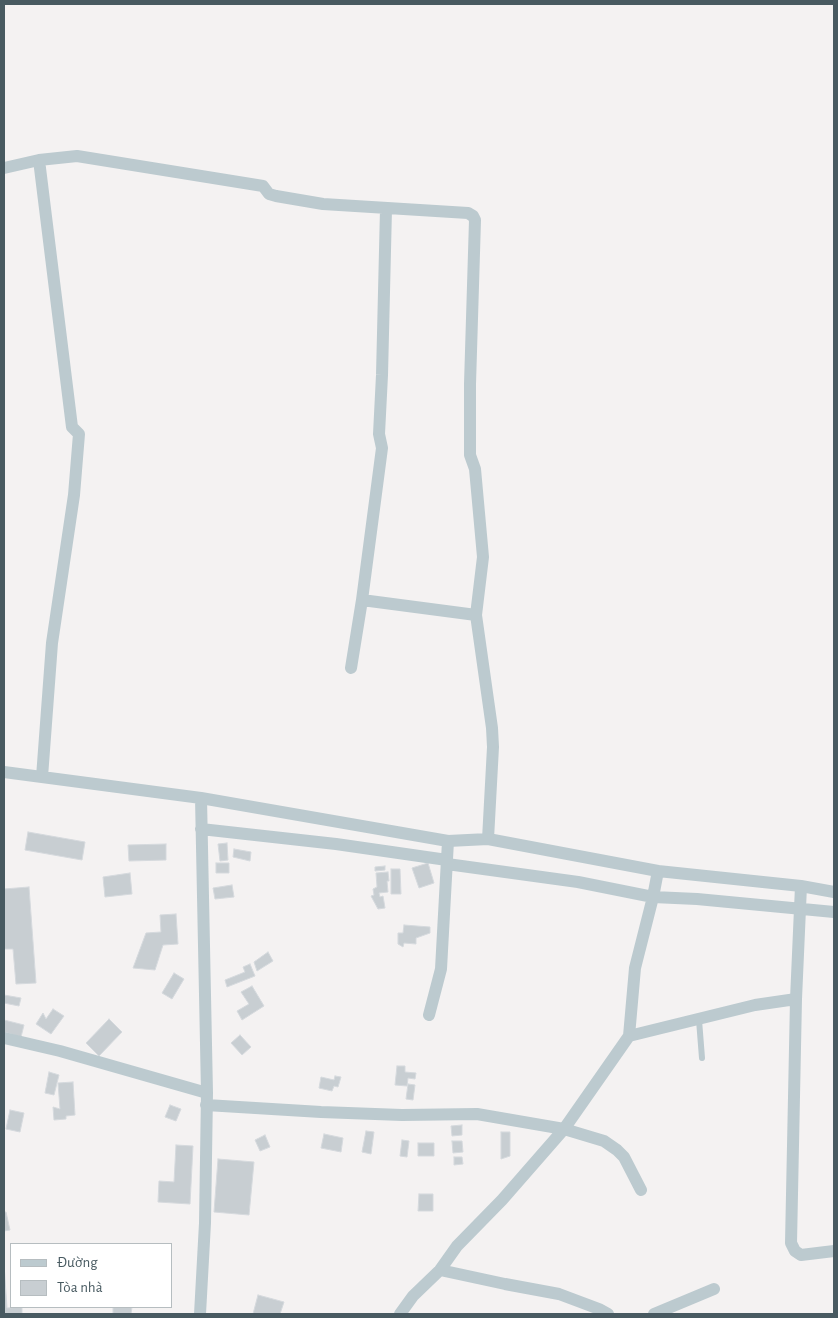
<!DOCTYPE html>
<html>
<head>
<meta charset="utf-8">
<style>
  body { margin:0 }
  #map { position:relative; width:838px; height:1318px; overflow:hidden; background:#f4f2f2; font-family:"Alegreya Sans",sans-serif }
  canvas { display:block }
  .frame { position:absolute; inset:0; border:5px solid #485a61; pointer-events:none }
  .legend { position:absolute; left:10px; top:1243px; width:162px; height:65px; box-sizing:border-box; background:#fff; border:1px solid #b6bdc0; margin:0; padding:6px 9px; list-style:none; font-size:15px; color:#485a61 }
  .legend li { display:flex; align-items:center; gap:10px; height:25px }
  .legend b { width:25px; border:1px solid #b6bdc0 }
</style>
</head>
<body>
<div id="map">
<canvas width="838" height="1318"></canvas>
<div class="frame"></div>
<ul class="legend">
<li><b style="height:6px;background:#bccacf"></b>Đường</li>
<li><b style="height:14px;background:#c8ced2"></b>Tòa nhà</li>
</ul>
</div>
<script>
const g = document.querySelector('canvas').getContext('2d');
g.lineJoin = 'round';
function fillPath(path, color) { g.fillStyle = color; g.fill(path, 'evenodd'); }
const shape = rows => new Path2D(rows.map(r => 'M' + r).join(''));
function trace(path, color, width, dash) { g.strokeStyle = color; g.lineWidth = width; g.lineCap = dash ? 'butt' : 'round'; g.setLineDash(dash || []); g.stroke(path); }
const building = shape([
  [28,832,85,842,82,860,25,850,28,832],
  [227,843,228,860,220,861,218,844,227,843],
  [166,844,166,860,129,861,128,845,166,844],
  [234,849,251,852,250,861,233,857,234,849],
  [216,863,229,863,229,873,216,873,216,863],
  [428,863,434,883,419,888,412,868,428,863],
  [385,866,385,870,375,871,375,867,385,866],
  [391,869,400,869,401,894,391,894,391,869],
  [388,872,389,881,387,881,388,892,379,893,380,897,383,896,385,908,378,909,371,896,374,895,373,889,377,887,376,873,388,872],
  [130,873,132,894,105,897,103,877,130,873],
  [232,885,234,897,215,899,213,888,232,885],
  [29,887,36,983,16,984,13,949,4,949,4,889,29,887],
  [176,914,178,944,163,945,155,970,133,968,146,933,161,932,160,915,176,914],
  [404,925,430,927,430,933,416,938,416,944,404,943,403,947,398,944,398,933,403,933,404,925],
  [268,952,273,961,257,971,254,962,268,952],
  [250,964,255,976,227,987,225,980,245,972,243,967,250,964],
  [174,973,184,979,172,999,162,993,174,973],
  [252,986,264,1006,242,1020,237,1011,249,1004,241,992,252,986],
  [4,995,21,998,19,1006,4,1003,4,995],
  [53,1009,64,1016,51,1034,36,1024,43,1013,46,1019,53,1009],
  [109,1019,122,1032,99,1056,86,1043,109,1019],
  [4,1020,24,1025,21,1037,4,1032,4,1020],
  [240,1035,251,1047,242,1055,231,1043,240,1035],
  [397,1066,405,1066,405,1072,416,1073,415,1079,408,1078,407,1086,395,1085,397,1066],
  [49,1072,59,1075,54,1095,45,1093,49,1072],
  [335,1076,341,1077,338,1087,334,1086,332,1091,319,1088,321,1077,334,1080,335,1076],
  [73,1082,75,1115,66,1116,66,1119,54,1120,53,1107,60,1109,58,1083,73,1082],
  [408,1084,415,1085,413,1100,406,1099,408,1084],
  [170,1105,181,1109,176,1121,165,1117,170,1105],
  [10,1110,24,1113,20,1132,6,1129,10,1110],
  [462,1125,462,1135,452,1136,451,1126,462,1125],
  [366,1131,374,1132,371,1154,362,1152,366,1131],
  [501,1132,510,1132,510,1156,501,1159,501,1132],
  [324,1134,343,1138,341,1152,321,1148,324,1134],
  [265,1135,270,1147,260,1151,255,1140,265,1135],
  [402,1140,409,1141,407,1157,400,1156,402,1140],
  [452,1141,462,1141,463,1152,453,1153,452,1141],
  [418,1143,434,1143,434,1156,418,1156,418,1143],
  [176,1145,193,1146,190,1204,158,1202,159,1181,174,1182,176,1145],
  [454,1157,462,1157,463,1164,454,1165,454,1157],
  [218,1159,254,1162,249,1215,214,1212,218,1159],
  [419,1194,433,1194,433,1211,418,1211,419,1194],
  [4,1212,6,1212,10,1230,4,1231,4,1212],
  [4,1264,7,1308,22,1307,22,1314,4,1314,4,1264],
  [258,1295,284,1302,280,1314,253,1314,258,1295],
  [113,1307,132,1307,131,1314,113,1314,113,1307]
]);
fillPath(building, '#c8ced2');
trace(building, '#d5d9dd', 1);
trace(shape([
  [699,1020,702,1058]
]), '#bccacf', 6);
trace(shape([
  [39,160,72,427,79,434,74,495,52,643,42,777],
  [4,168,39,160,77,156,263,186,269,194,276,196,323,204,468,213,473,216,475,220,470,384,470,455,475,469,483,557,476,615,492,728,493,747,488,839],
  [386,209,382,375,379,434,382,448,362,600,476,615],
  [351,668,362,600],
  [4,772,201,798,448,841,488,839,658,871,801,886,834,892],
  [201,829,336,844,447,860],
  [447,864,578,882,653,897,697,899,834,912],
  [801,886,796,999,791,1243,795,1251,801,1255,834,1251],
  [429,1015,441,969,448,841],
  [629,1036,755,1005,796,999],
  [4,1038,60,1051,207,1093],
  [206,1105,321,1112,402,1115,477,1114,564,1129,604,1141,617,1150,624,1157,641,1190],
  [440,1270,505,1284,559,1294,599,1309,608,1314],
  [200,1314,205,1223,207,1093,201,798],
  [400,1314,413,1296,440,1270,457,1246,502,1200,564,1129,629,1036,635,968,653,897,658,871],
  [654,1314,714,1289]
]), '#bccacf', 12);
</script>
</body>
</html>
